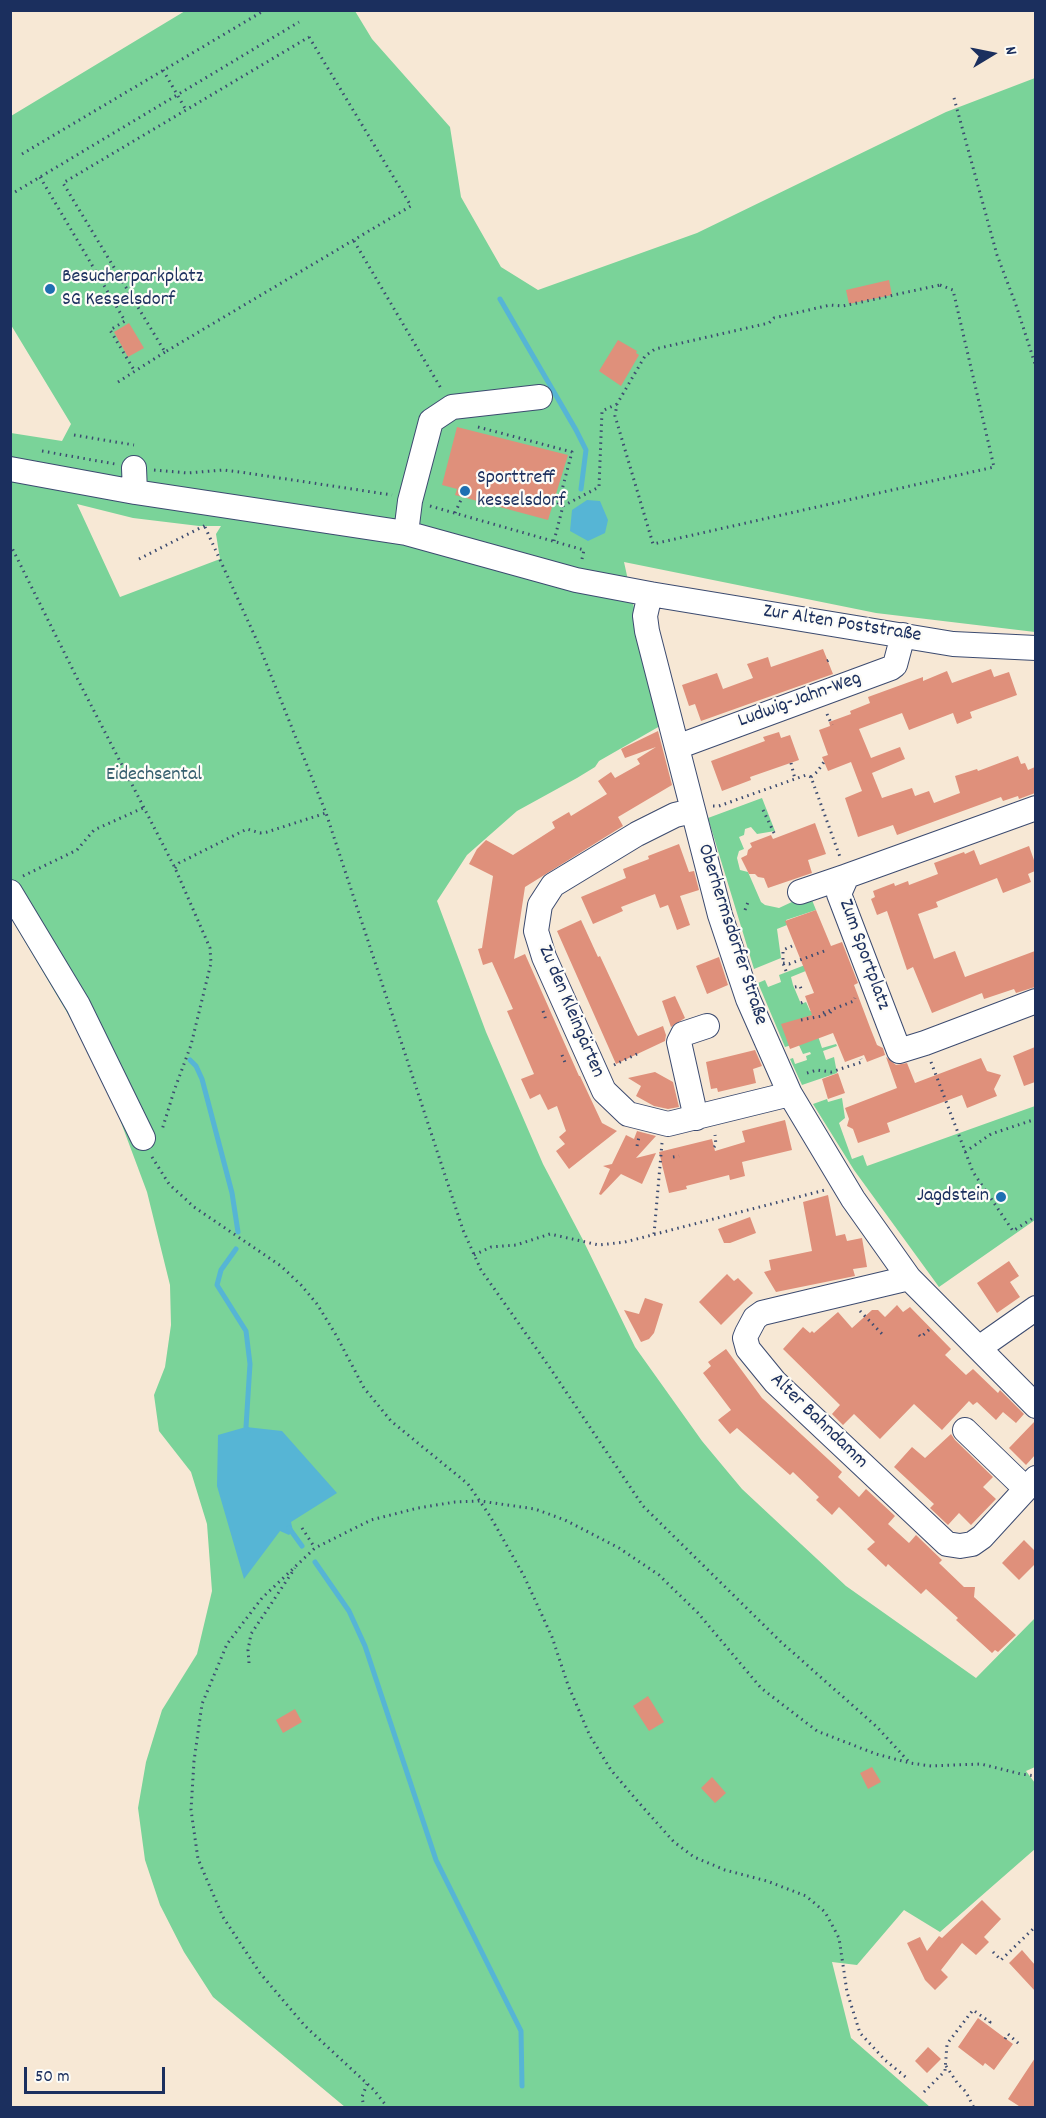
<!DOCTYPE html>
<html>
<head>
<meta charset="utf-8">
<style>
  body { margin:0 }
  #map { position:relative; width:1046px; height:2118px; overflow:hidden; background:#f7e8d5; font-family:Dekko,sans-serif }
  canvas { display:block }
  .frame { position:absolute; inset:0; border:12px solid #1b2f5e; pointer-events:none }
  .north { position:absolute; left:962px; top:24px; width:60px; height:60px; -webkit-text-stroke:4px #fdfcf7; paint-order:stroke; rotate:80deg; font-size:16px; font-weight:700; line-height:24px; text-align:center; color:#1b2f5e }
  .north::after { content:''; display:block; margin:auto; width:21px; height:27px; background:#1b2f5e; clip-path:polygon(50% 0,100% 100%,50% 72%,0 100%) }
  .scale { position:absolute; left:24px; top:2067px; width:141px; height:27px; box-sizing:border-box; border:3px solid #1b2f5e; border-top:0; padding-left:8px; font-size:18px; line-height:21px; white-space:nowrap; color:#1b2f5e; -webkit-text-stroke:4px #fdfcf7; paint-order:stroke }
</style>
</head>
<body>
<div id="map">
<canvas width="1046" height="2118"></canvas>
<div class="frame"></div>
<div class="north">N</div>
<div class="scale">50 m</div>
</div>
<script>
const g = document.querySelector('canvas').getContext('2d');
g.lineJoin = 'round';
function fillPath(path, color) { g.fillStyle = color; g.fill(path, 'evenodd'); }
const shape = rows => new Path2D(rows.map(r => 'M' + r).join(''));
function trace(path, color, width, dash) { g.strokeStyle = color; g.lineWidth = width; g.lineCap = dash ? 'butt' : 'round'; g.setLineDash(dash || []); g.stroke(path); }
function write(font, color, halo, rows, align = 'center') {
  g.font = font + ' Dekko,sans-serif'; g.lineWidth = 4.5; g.setLineDash([]); g.textBaseline = 'middle'; g.strokeStyle = halo; g.fillStyle = color; for (const [text, x, y, turn = 0] of rows) {
    g.save(); g.translate(x, y); g.rotate((+turn || 0) * Math.PI / 180); g.textAlign = isNaN(turn) ? turn : align; if (halo) g.strokeText(text, 0, 0); g.fillText(text, 0, 0); g.restore();
  }
}
fillPath(shape([
  [185,11,355,11,372,39,450,127,461,197,501,267,538,290,697,233,946,112,1035,78,1035,632,876,613,624,562,660,726,599,761,595,767,577,778,517,811,467,855,437,901,486,1032,543,1164,583,1240,635,1347,702,1441,742,1489,846,1586,976,1678,1035,1618,1035,1767,1026,1771,1035,1783,1035,1849,940,1932,904,1910,857,1965,832,1962,851,2038,930,2107,345,2107,213,1997,184,1952,160,1905,145,1860,138,1808,146,1762,162,1710,197,1654,212,1591,207,1524,191,1472,159,1431,154,1395,165,1367,171,1325,170,1285,147,1192,110,1093,68,1014,11,918,11,433,62,441,71,424,11,325,11,116],
  [77,504,133,518,199,526,221,526,216,534,220,559,120,597],
  [762,798,775,831,757,834,751,827,745,829,744,835,739,837,744,849,739,851,737,858,740,870,748,872,761,902,765,905,779,908,794,901,812,900,816,910,786,920,787,925,777,929,781,958,754,969,708,818],
  [839,952,840,957,791,977,793,985,801,1004,806,1002,810,1011,819,1008,818,1036,822,1048,836,1044,837,1046,823,1051,826,1060,834,1057,837,1073,802,1085,790,1059,793,1058,795,1064,807,1060,806,1056,811,1054,810,1052,803,1054,798,1043,785,1047,758,983,765,980,768,987,781,982,779,975],
  [842,1098,845,1118,839,1123,852,1159,863,1155,867,1166,1035,1106,1035,1220,939,1287,854,1170,813,1104,827,1099,828,1102]
]), '#7ad399');
fillPath(shape([
  [587,500,600,501,608,520,605,533,588,541,570,531,572,510],
  [246,1427,282,1431,337,1493,291,1522,293,1531,289,1535,280,1531,244,1579,217,1486,218,1435]
]), '#56b5d5');
trace(shape([
  [500,299,576,430,586,450,581,489],
  [190,1060,196,1066,202,1079,232,1193,238,1232],
  [236,1249,221,1270,217,1285,246,1331,250,1364,246,1427,248,1431],
  [289,1528,302,1546],
  [315,1562,349,1611,365,1646,436,1860,521,2031,522,2086]
]), '#56b5d5', 5);
fillPath(shape([
  [889,280,892,295,849,304,846,290],
  [129,323,144,348,128,357,114,332],
  [618,340,637,351,636,353,639,355,621,386,599,371],
  [457,427,568,455,548,520,455,495,457,489,442,485],
  [823,649,833,674,701,721,695,704,689,706,682,685,717,673,723,689,753,678,747,664,768,657,771,667],
  [991,669,994,677,1009,672,1017,695,970,712,972,718,957,724,953,713,909,730,902,713,859,729,871,758,900,747,905,759,872,773,882,798,912,788,915,796,929,791,934,803,960,793,955,776,977,769,978,771,1018,756,1021,764,1025,763,1028,770,1035,767,1035,793,1019,799,1018,796,1003,801,1001,797,897,835,893,825,858,837,845,798,862,791,851,762,828,771,822,757,828,755,819,730,830,726,829,722,851,714,850,711,870,703,868,697,923,677,923,681,947,671,952,683],
  [658,731,672,785,618,817,623,826,525,887,514,959,525,954,579,1076,580,1076,602,1123,617,1131,569,1169,556,1151,565,1144,559,1137,566,1131,557,1106,548,1110,540,1094,530,1099,521,1079,534,1074,507,1011,513,1009,492,962,483,965,478,949,482,948,493,876,469,864,477,849,486,840,513,855,555,828,552,822,569,812,571,816,607,794,598,781,611,772,615,778,640,764,637,759,656,747,625,758,621,749],
  [779,732,781,738,790,735,799,760,750,777,751,780,722,791,711,761,765,741,763,737],
  [815,823,826,854,808,860,812,873,768,888,764,878,758,877,755,874,749,874,741,858,747,855,748,850,752,847,750,843,771,835,773,839],
  [679,844,689,872,694,871,699,890,680,896,690,925,677,930,668,905,660,908,655,894,621,907,623,911,593,924,581,897,626,878,623,869,649,859,648,856],
  [1029,846,1035,863,1035,871,1028,874,1031,882,1003,893,997,878,936,902,938,907,918,914,934,959,955,951,965,977,1035,951,1035,987,1016,993,1014,989,984,999,982,993,932,1013,913,967,907,970,887,911,877,915,871,899,875,897,873,891,894,883,895,886,908,881,909,885,938,874,934,863,964,852,965,854,974,850,980,865],
  [816,910,831,946,842,942,858,983,854,985,871,1030,877,1045,883,1048,885,1055,867,1062,864,1055,845,1062,833,1033,790,1049,781,1024,812,1015,805,996,814,993,785,921],
  [581,920,598,957,600,956,635,1031,638,1036,663,1026,666,1035,665,1041,616,1064,557,931],
  [719,957,728,985,707,994,696,966],
  [675,996,685,1018,671,1027,662,1001],
  [1035,1047,1035,1082,1024,1086,1013,1056],
  [755,1050,762,1066,753,1069,756,1083,718,1092,717,1088,711,1089,706,1062],
  [886,1057,896,1065,907,1063,915,1083,981,1058,987,1071,1001,1075,994,1089,997,1096,967,1108,962,1095,887,1123,890,1132,858,1143,853,1129,847,1126,849,1119,845,1108,897,1088],
  [655,1072,673,1082,679,1107,668,1109,654,1106,636,1096,641,1086,628,1078],
  [838,1073,845,1093,828,1099,822,1079],
  [785,1120,792,1150,742,1162,745,1176,730,1180,729,1175,686,1186,687,1189,669,1193,659,1152,712,1139,715,1151,745,1142,742,1131],
  [637,1131,656,1136,636,1158,656,1153,642,1184,621,1174,601,1195,599,1194,610,1169,603,1166,612,1164,626,1135,634,1139],
  [828,1195,836,1236,845,1234,847,1241,862,1238,867,1267,853,1269,855,1276,776,1292,764,1272,771,1270,769,1260,812,1251,803,1202],
  [750,1217,756,1233,730,1243,724,1243,718,1229],
  [1009,1261,1019,1276,1010,1282,1020,1297,997,1313,977,1283],
  [727,1274,734,1281,738,1278,753,1293,721,1325,699,1302],
  [645,1298,663,1304,654,1333,649,1339,641,1342,624,1310,639,1314],
  [897,1305,903,1312,910,1307,951,1349,945,1355,966,1375,973,1369,998,1393,1000,1390,1024,1414,1016,1423,1003,1412,996,1420,977,1402,973,1405,969,1401,942,1430,914,1404,880,1439,854,1414,843,1425,832,1414,840,1405,783,1349,803,1327,810,1333,812,1331,814,1333,838,1312,852,1328,872,1310,878,1310,885,1317],
  [726,1349,762,1398,842,1472,838,1477,859,1497,866,1489,895,1516,888,1524,909,1543,916,1535,942,1560,939,1563,964,1587,975,1587,974,1597,1016,1635,998,1652,995,1650,992,1653,956,1620,958,1618,926,1589,921,1594,888,1564,886,1567,867,1549,875,1542,839,1507,832,1515,816,1500,819,1497,793,1472,790,1475,737,1428,730,1434,718,1420,731,1410,703,1373,711,1366,708,1362],
  [1035,1421,1035,1455,1026,1465,1009,1448],
  [951,1434,955,1440,993,1477,983,1487,996,1499,971,1525,959,1513,948,1525,930,1508,934,1504,894,1467,912,1447,925,1458],
  [1024,1540,1035,1551,1035,1564,1019,1580,1002,1563],
  [648,1696,664,1722,649,1731,633,1706],
  [295,1709,302,1722,283,1733,276,1720],
  [872,1767,881,1782,868,1789,860,1773],
  [712,1777,726,1793,715,1803,701,1788],
  [982,1900,1001,1919,984,1937,989,1942,976,1955,962,1943,941,1970,948,1977,935,1990,925,1980,907,1943,920,1937,927,1951,939,1936,942,1938],
  [1022,1950,1035,1965,1035,1991,1009,1963],
  [978,2018,1013,2044,994,2070,985,2063,983,2066,958,2047],
  [928,2047,941,2059,927,2073,915,2061],
  [1035,2058,1035,2108,1022,2108,1008,2099]
]), '#df907b');
const minor = shape([
  [134,468,135,492],
  [10,469,135,492,406,533,576,580,650,594,953,644,1036,648],
  [406,533,410,501,431,421,452,407,540,397],
  [650,594,645,616,647,631,720,915,748,999,790,1094,853,1199,909,1278,1036,1406],
  [677,747,891,668,895,665,903,635],
  [1036,808,847,876,839,894,899,1051,925,1043,1036,1001],
  [692,811,675,815,637,834,553,885,540,905,536,931,544,957,604,1091,628,1114,668,1124,790,1094],
  [10,892,78,1005,143,1138],
  [800,892,847,876],
  [696,1118,679,1042,683,1034,707,1026],
  [909,1278,762,1313,755,1318,747,1333,745,1338,748,1349,775,1382,947,1544,960,1546,972,1544,982,1537,1036,1478],
  [979,1348,1036,1308],
  [965,1430,1026,1489]
]);
trace(minor, '#3c4b70', 26);
trace(shape([
  [309,37,411,206,165,352,63,183,309,37],
  [163,70,186,110],
  [954,98,997,255,1016,305,1036,367],
  [22,154,265,10],
  [40,177,125,321,110,330,134,370],
  [10,195,299,22],
  [354,241,442,390],
  [940,285,953,290,994,467,653,544,615,416,617,404,645,356,655,349,769,323,774,318,830,305,843,306,940,285],
  [118,382,165,352],
  [478,427,572,452,558,505,563,506],
  [74,435,134,445],
  [42,451,115,464],
  [154,470,188,473,224,470,240,472,392,495],
  [430,506,584,550,582,559],
  [455,513,465,491],
  [205,527,258,643,326,813,463,1230,481,1270,548,1365,643,1506,781,1642,877,1727,909,1762],
  [554,541,563,506,599,487,602,411,617,404],
  [10,544,76,676,175,868,210,948,211,963,191,1045,174,1091,162,1130],
  [139,559,206,525],
  [827,661,831,659],
  [827,714,832,725],
  [791,763,795,779],
  [811,777,817,772,826,759],
  [713,806,719,806,806,775,811,777,840,857],
  [763,810,776,837],
  [175,868,179,863,247,829,260,833,267,832,326,813],
  [23,876,77,850,94,830,143,808],
  [745,910,748,902],
  [783,963,789,964,827,950],
  [786,971,783,963,783,950,792,946],
  [795,987,800,986,802,991],
  [801,1003,806,1001],
  [543,1011,546,1020],
  [823,1013,854,1001,855,998],
  [801,1020,822,1016,830,1013,833,1009],
  [562,1055,566,1065],
  [931,1062,973,1172,1013,1231,1036,1216],
  [614,1065,637,1054],
  [807,1073,817,1070,831,1072,862,1062,861,1059],
  [637,1146,639,1137],
  [714,1147,716,1145,715,1135],
  [965,1152,991,1134,1036,1119],
  [152,1157,169,1184,194,1207,281,1266,301,1285,317,1304,336,1335,364,1388,391,1421,468,1484,490,1516,524,1576,552,1637,568,1685,590,1736,611,1770,640,1804,674,1842,694,1857,725,1870,767,1881,806,1896,825,1912,839,1938,847,1992,860,2033,885,2060,908,2079],
  [673,1157,679,1156],
  [654,1234,662,1143],
  [474,1255,491,1247,516,1245,550,1234,599,1245,625,1242,825,1190],
  [860,1311,884,1336],
  [919,1335,921,1337,931,1328],
  [302,1528,315,1548],
  [249,1663,248,1650,251,1634,295,1568],
  [993,1952,1001,1960,1036,1926],
  [1005,2039,1008,2034,1019,2044],
  [946,2066,958,2084,966,2092,974,2108],
  [924,2092,945,2071,947,2044,973,2010,990,2022,988,2026],
  [364,2108,362,2097,367,2084],
  [388,2108,374,2090,305,2026,260,1973,223,1917,198,1859,191,1810,194,1761,202,1704,227,1644,262,1598,315,1548,371,1520,418,1508,455,1502,480,1501,535,1509,565,1520,619,1548,659,1575,698,1613,761,1688,817,1731,876,1754,910,1763,931,1766,981,1764,1021,1774,1036,1776]
]), '#3c4b70', 3, [1.5, 4.5]);
trace(minor, '#fff', 24);
for (const [x, y, r, color] of [
  [50,289,6,"#1f6fb2"],
  [465,491,6,"#1f6fb2"],
  [1001,1197,6,"#1f6fb2"]
]) { const dot = new Path2D(); dot.arc(x, y, r, 0, 2 * Math.PI); g.fillStyle = color; g.fill(dot); trace(dot, '#fdfcf7', 2); }
write('20px', '#1b2f5e', '#fdfcf7', [
  ["Besucherparkplatz",62,278],
  ["SG Kesselsdorf",62,301],
  ["Sporttreff",477,479],
  ["kesselsdorf",477,502],
  ["Jagdstein",989,1197,"right"]
], 'left');
write('20px', '#1b2f5e', '#fdfcf7', [
  ["Zur Alten Poststraße",842,625,9],
  ["Ludwig-Jahn-Weg",800,701,-20],
  ["Oberhermsdorfer Straße",731,935,72],
  ["Zum Sportplatz",863,955,70],
  ["Zu den Kleingärten",570,1012,67],
  ["Alter Bahndamm",818,1422,44]
]);
write('20px', '#386070', '#fdfcf7', [
  ["Eidechsental",154,776]
]);
</script>
</body>
</html>
